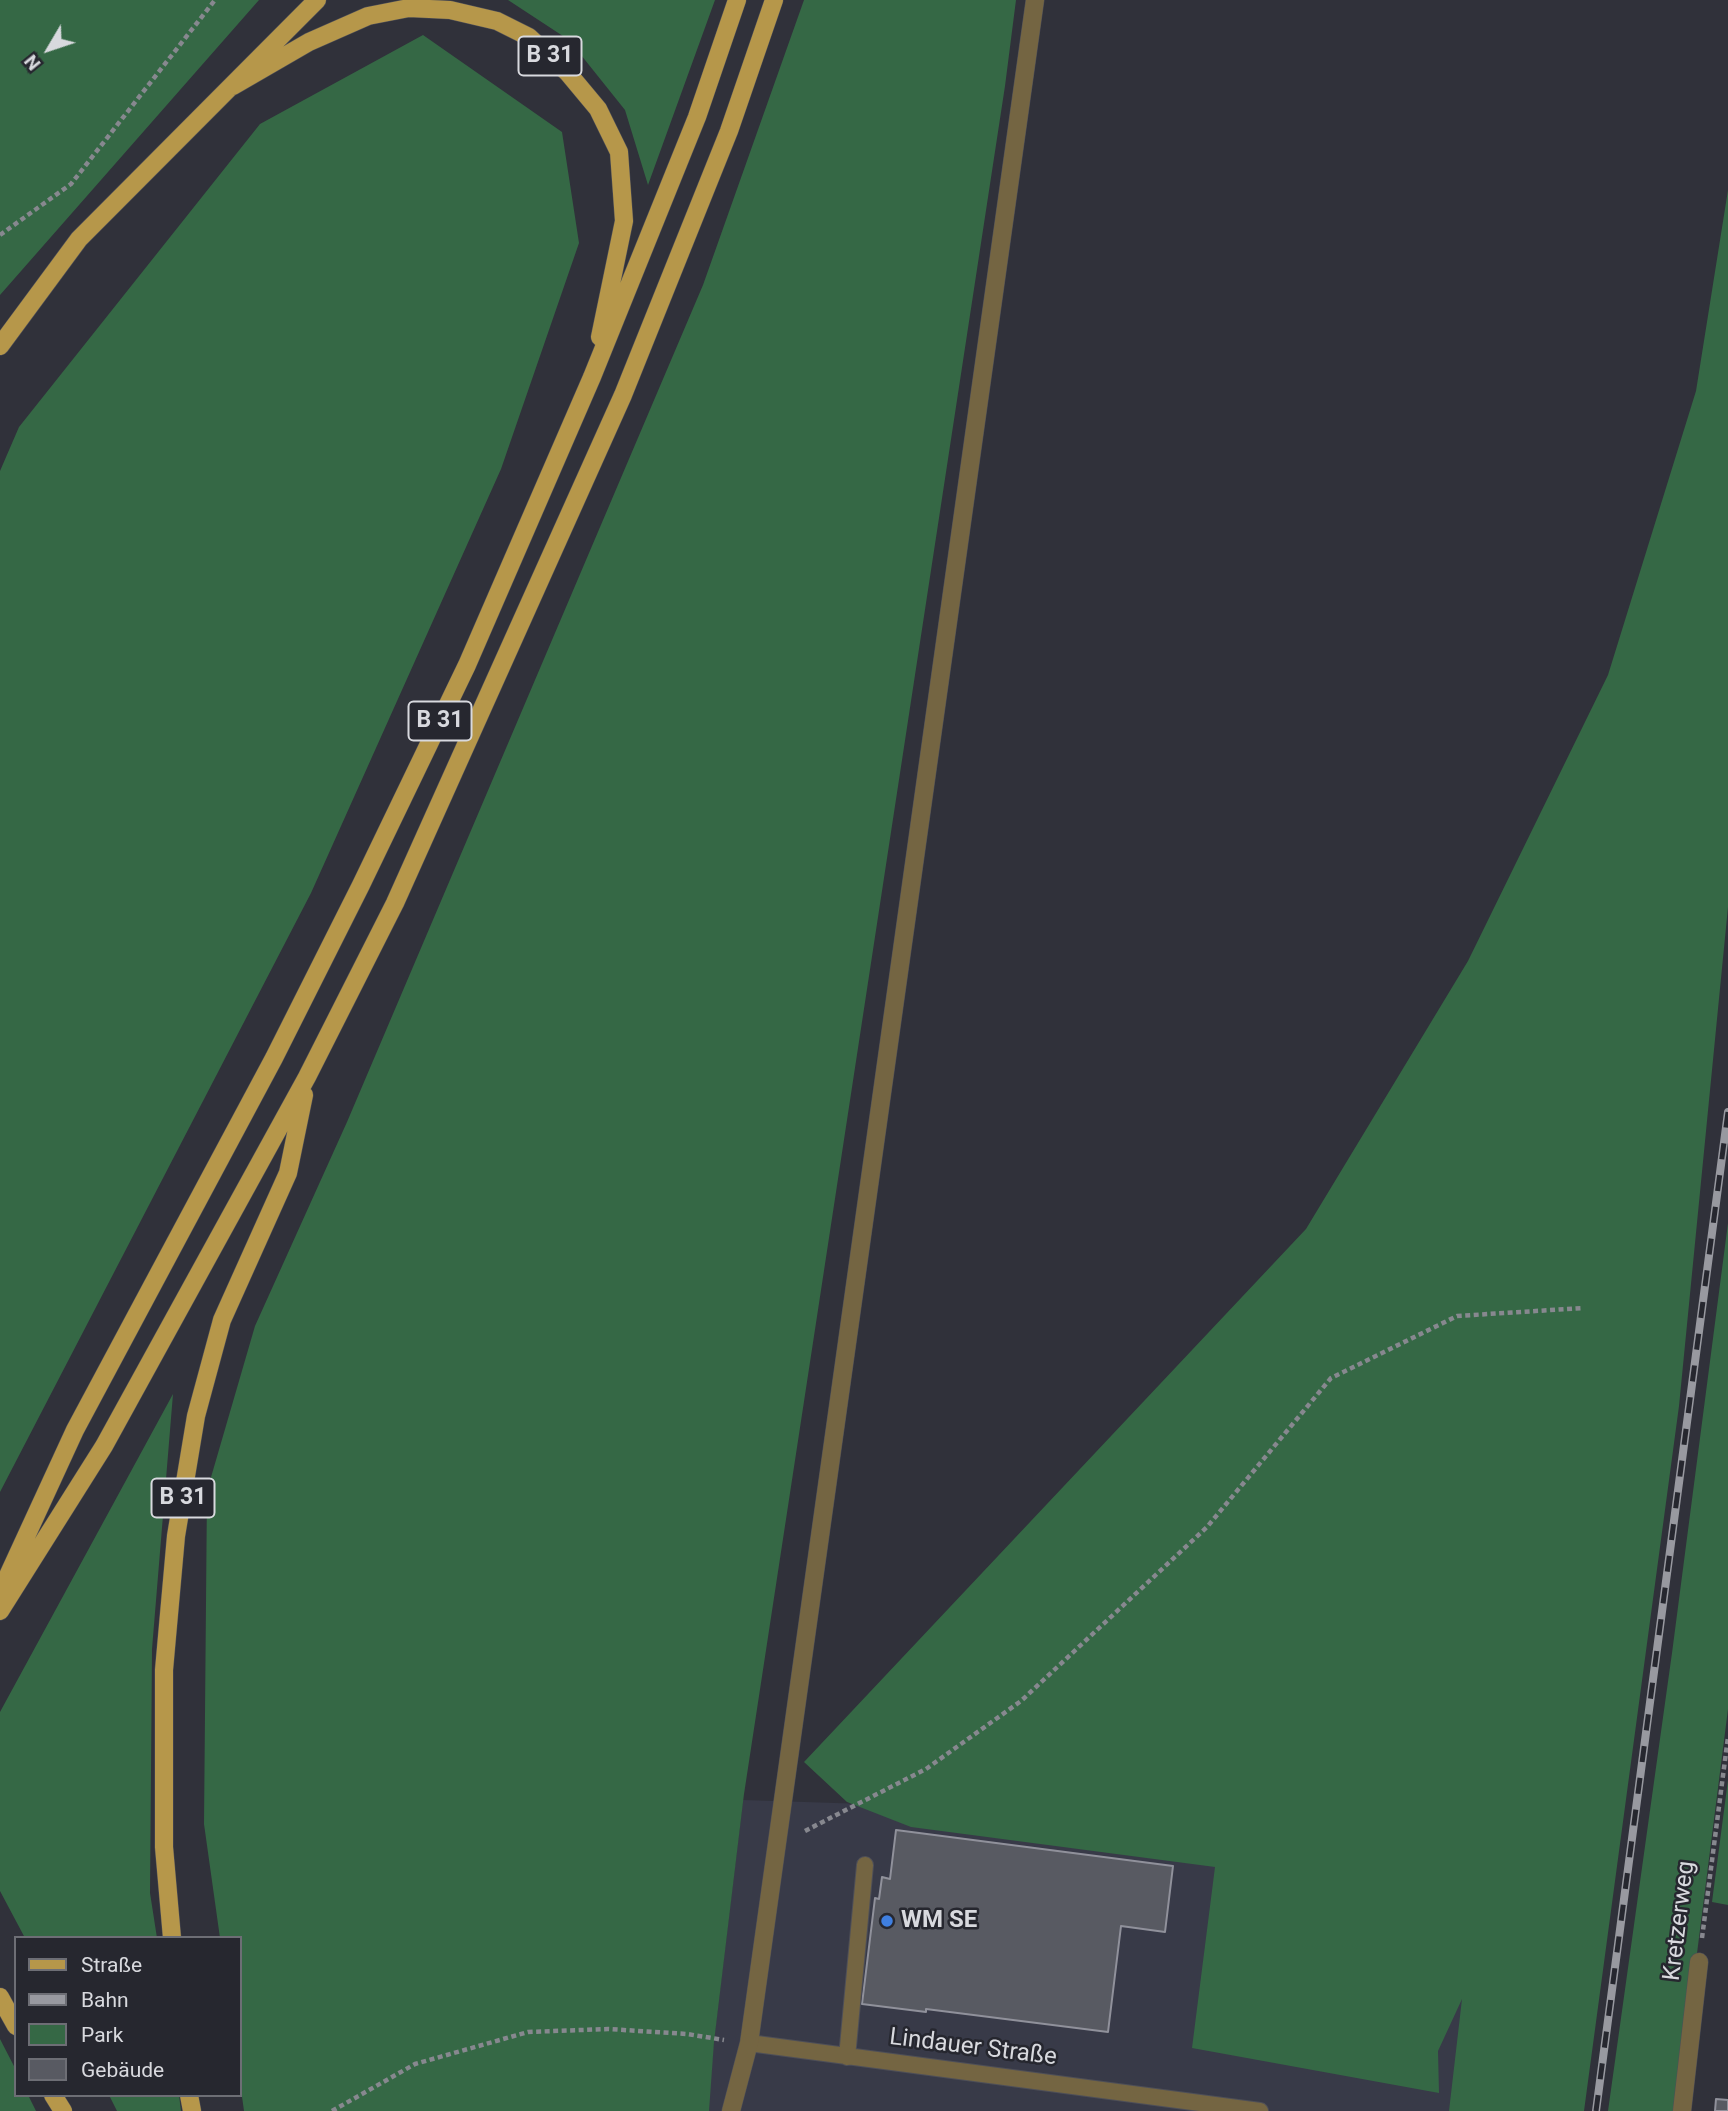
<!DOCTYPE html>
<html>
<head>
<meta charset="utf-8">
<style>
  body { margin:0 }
  #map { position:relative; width:1728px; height:2111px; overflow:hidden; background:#30313a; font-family:Roboto,sans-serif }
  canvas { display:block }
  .legend { position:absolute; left:14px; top:1936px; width:228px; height:161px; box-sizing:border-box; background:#26272f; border:2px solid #6d6e75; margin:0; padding:9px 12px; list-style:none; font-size:21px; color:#d8d9de }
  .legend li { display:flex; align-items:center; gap:14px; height:35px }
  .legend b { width:35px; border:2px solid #6d6e75 }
  .north { position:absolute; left:14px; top:14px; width:70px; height:70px; -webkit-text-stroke:5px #26272f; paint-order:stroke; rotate:231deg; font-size:19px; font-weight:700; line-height:28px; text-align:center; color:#d8d9de }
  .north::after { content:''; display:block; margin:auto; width:24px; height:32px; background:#d8d9de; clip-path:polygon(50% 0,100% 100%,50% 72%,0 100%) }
</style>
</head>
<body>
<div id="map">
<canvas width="1728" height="2111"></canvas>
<ul class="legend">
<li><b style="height:9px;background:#b6974a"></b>Straße</li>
<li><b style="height:9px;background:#9899a0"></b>Bahn</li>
<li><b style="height:19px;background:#356845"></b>Park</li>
<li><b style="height:19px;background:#585a62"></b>Gebäude</li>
</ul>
<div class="north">N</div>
</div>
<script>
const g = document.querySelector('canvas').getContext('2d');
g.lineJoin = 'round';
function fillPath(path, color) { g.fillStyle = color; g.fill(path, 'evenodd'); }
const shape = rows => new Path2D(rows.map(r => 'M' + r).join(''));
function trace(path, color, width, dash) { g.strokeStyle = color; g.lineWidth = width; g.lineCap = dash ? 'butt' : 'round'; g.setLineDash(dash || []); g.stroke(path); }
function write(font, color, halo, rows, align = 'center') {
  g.font = font + ' Roboto,sans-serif'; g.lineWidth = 5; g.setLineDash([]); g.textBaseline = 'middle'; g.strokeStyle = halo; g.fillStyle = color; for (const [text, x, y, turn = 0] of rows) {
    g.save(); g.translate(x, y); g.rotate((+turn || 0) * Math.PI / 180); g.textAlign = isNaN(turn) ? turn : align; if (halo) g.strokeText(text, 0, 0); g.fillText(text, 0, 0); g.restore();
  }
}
fillPath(shape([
  [743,1800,1236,1816,1508,2028,1498,2111,708,2111,713,2048]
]), '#383a48');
fillPath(shape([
  [0,0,259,0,0,295],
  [508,0,715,0,648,185,625,110,569,40],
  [804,0,1016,0,1005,86,744,1794,714,2042,709,2111,244,2111,240,2082,240,1938,220,1938,204,1824,207,1491,255,1326,347,1122,703,285],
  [423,35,562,132,579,243,501,469,311,893,0,1492,0,471,19,427,260,124],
  [1728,190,1728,907,1679,1406,1584,2111,1449,2111,1462,1999,1438,2051,1439,2093,1192,2048,1215,1867,911,1827,847,1802,804,1762,1306,1229,1468,961,1608,675,1696,391],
  [1728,1223,1728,1709,1677,2111,1608,2111,1672,1653],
  [173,1394,152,1649,150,1893,157,1938,25,1938,0,1891,0,1712],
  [1728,1780,1728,1905,1712,1902],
  [0,2039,16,2070,16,2095,28,2095,36,2111,0,2111],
  [109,2095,179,2095,181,2111,117,2111]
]), '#356845');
const building = shape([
  [896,1830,1173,1866,1165,1932,1121,1926,1108,2032,926,2009,926,2012,862,2004,875,1898,879,1899,882,1877,890,1879,896,1830],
  [1716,2099,1728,2100,1728,2111,1715,2111,1716,2099]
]);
fillPath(building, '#585a62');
trace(building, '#90919b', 2);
const lane = shape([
  [749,2043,1260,2111],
  [847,2057,865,1865]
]);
const street = shape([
  [731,2111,749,2043,1035,0],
  [1682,2111,1699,1962]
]);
const primary = shape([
  [233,86,309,42,368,16,409,8,450,10,497,21,529,37,568,73,598,109,619,152,624,221,600,337],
  [0,346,79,239,317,0],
  [0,1593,75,1430,274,1058,361,885,467,665,592,377,697,117,737,0],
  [0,1611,104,1446,307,1077,395,903,623,395,729,131,774,0],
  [172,1938,164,1847,164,1670,176,1536,196,1416,222,1320,288,1173,304,1095],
  [0,1997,16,2026],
  [53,2095,63,2111],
  [189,2095,192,2111]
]);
trace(lane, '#4e4f58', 18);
trace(street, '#4e4f58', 19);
trace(primary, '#4e4f58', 19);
trace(shape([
  [0,235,71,184,215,0],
  [805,1831,926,1769,1021,1701,1207,1527,1331,1378,1457,1316,1583,1308],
  [1702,1938,1728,1737],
  [332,2111,415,2064,528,2032,608,2029,687,2034,724,2040]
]), '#87888f', 4.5, [5, 3.5]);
trace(lane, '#746542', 16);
trace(street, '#746542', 18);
trace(primary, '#b6974a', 18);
const rail = shape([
  [1596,2111,1728,1112]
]);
trace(rail, '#9899a0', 8);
trace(rail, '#26272f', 5, [16]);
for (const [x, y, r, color] of [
  [887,1921,7,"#3f7fe0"]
]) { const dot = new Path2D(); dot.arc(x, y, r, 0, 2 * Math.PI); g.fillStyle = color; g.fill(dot); trace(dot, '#26272f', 2.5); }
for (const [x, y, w] of [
  [550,56,63],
  [440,721,63],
  [183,1498,63]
]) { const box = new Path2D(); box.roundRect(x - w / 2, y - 19.5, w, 39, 5); g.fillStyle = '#26272f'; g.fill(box); trace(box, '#d8d9de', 2); }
write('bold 23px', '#d8d9de', null, [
  ["B 31",550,56],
  ["B 31",440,721],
  ["B 31",183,1498]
]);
write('bold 24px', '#d8d9de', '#26272f', [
  ["WM SE",901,1921]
], 'left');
write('24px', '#d8d9de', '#26272f', [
  ["Kretzerweg",1680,1921,-83],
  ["Lindauer Straße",973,2048,7]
]);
</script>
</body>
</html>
